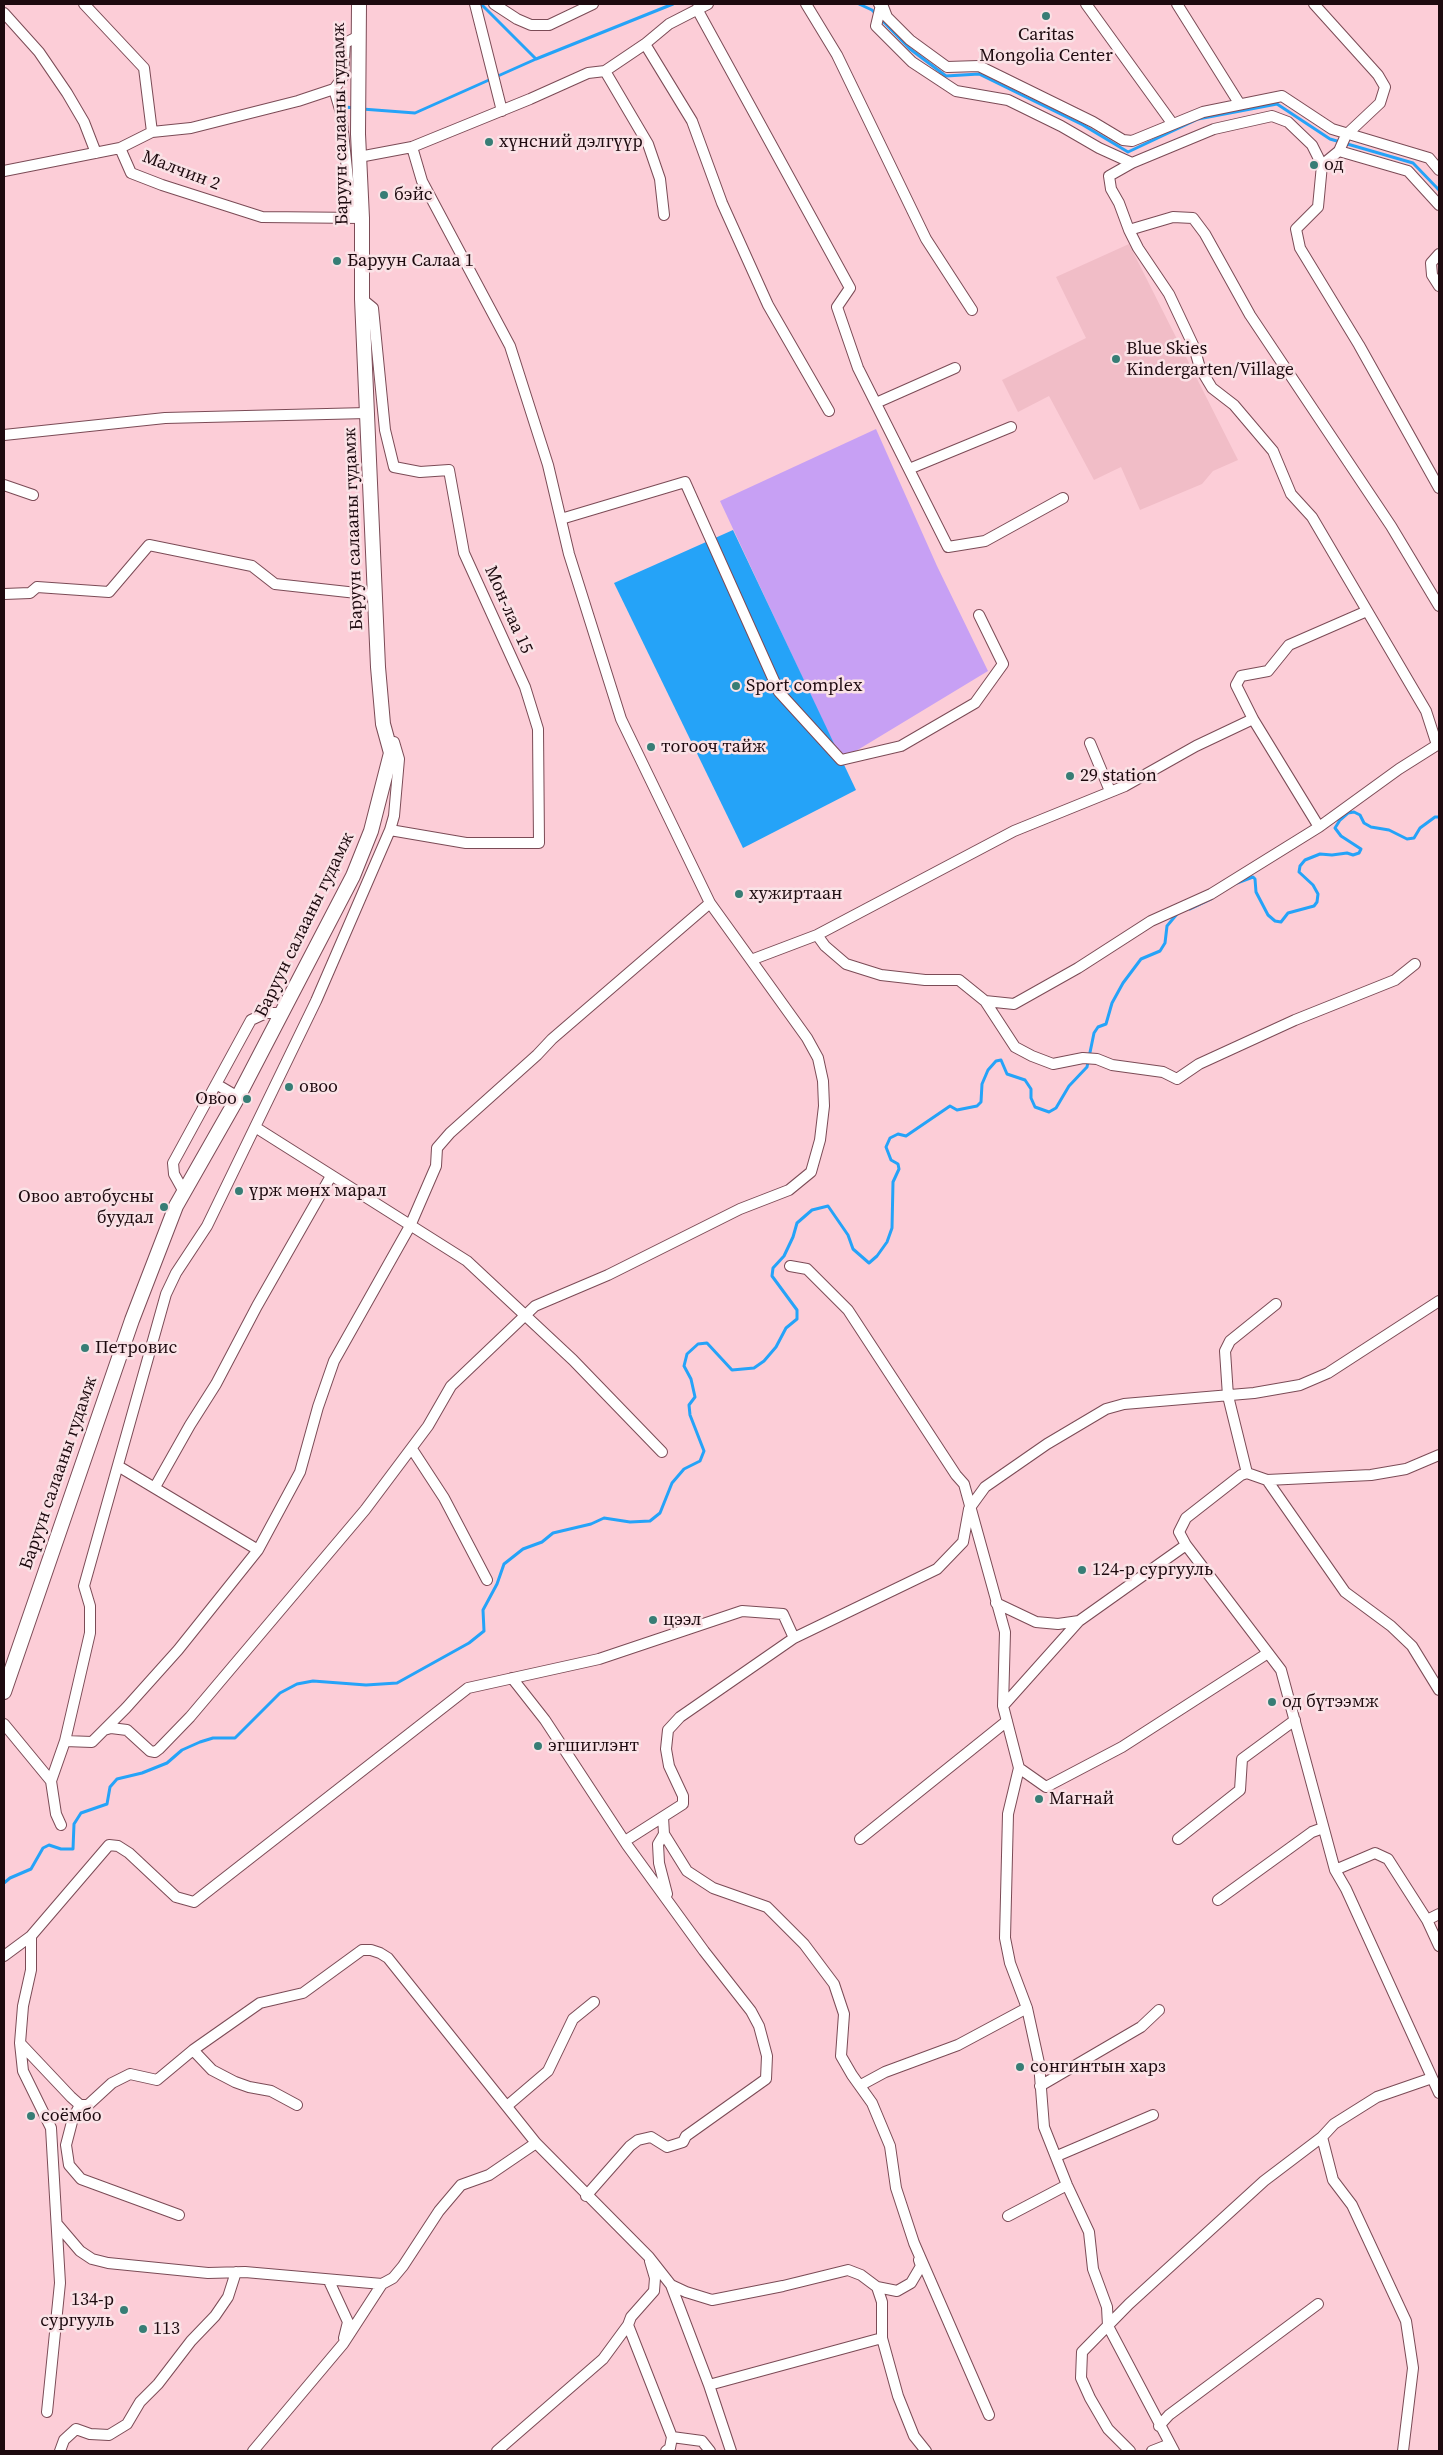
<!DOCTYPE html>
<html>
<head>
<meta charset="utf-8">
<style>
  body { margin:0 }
  #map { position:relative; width:1443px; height:2455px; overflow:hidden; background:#fccdd7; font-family:"Source Serif 4",serif }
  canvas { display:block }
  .frame { position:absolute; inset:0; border:5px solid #1d0a0f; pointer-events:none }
</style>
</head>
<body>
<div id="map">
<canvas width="1443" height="2455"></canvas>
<div class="frame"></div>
</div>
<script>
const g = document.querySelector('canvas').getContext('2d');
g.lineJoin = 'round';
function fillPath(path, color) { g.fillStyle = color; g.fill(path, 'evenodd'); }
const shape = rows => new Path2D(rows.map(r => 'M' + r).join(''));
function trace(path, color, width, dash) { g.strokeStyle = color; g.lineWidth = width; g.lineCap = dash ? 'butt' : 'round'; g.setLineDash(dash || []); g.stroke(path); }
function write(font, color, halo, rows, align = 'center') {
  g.font = font + ' "Source Serif 4",serif'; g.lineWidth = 5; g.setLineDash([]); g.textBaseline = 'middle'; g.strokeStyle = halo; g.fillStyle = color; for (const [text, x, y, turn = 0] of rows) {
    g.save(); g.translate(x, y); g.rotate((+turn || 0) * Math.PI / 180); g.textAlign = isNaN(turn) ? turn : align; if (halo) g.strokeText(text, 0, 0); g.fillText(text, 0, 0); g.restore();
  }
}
fillPath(shape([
  [1129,244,1238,460,1213,471,1202,484,1140,510,1121,467,1094,480,1049,396,1018,412,1002,380,1086,338,1056,277]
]), '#f1bdc7');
fillPath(shape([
  [876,429,937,566,988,671,841,760,720,501]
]), '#c7a0f4');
fillPath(shape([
  [733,530,856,790,743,848,614,583]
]), '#25a3f8');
trace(shape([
  [481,4,536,59],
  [859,4,872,10,910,49,946,76,979,74,1083,125,1128,152,1198,119,1277,104,1330,139,1413,163,1439,190],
  [344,107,356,108],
  [362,109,415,113,536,59,673,4],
  [1237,883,1253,877,1255,879,1256,892,1268,915,1275,921,1281,922,1288,913,1314,906,1317,902,1318,894,1313,885,1299,872,1300,866,1305,860,1320,854,1332,855,1347,853,1353,855,1359,853,1361,849,1341,836,1335,828,1340,820,1348,813,1354,812,1360,815,1364,823,1371,827,1389,830,1407,839,1414,838,1420,828,1435,817,1439,817],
  [1190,909,1211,899],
  [4,1883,10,1878,31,1869,43,1848,49,1845,61,1849,73,1849,74,1824,81,1813,107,1804,110,1787,117,1779,142,1773,167,1763,182,1750,200,1742,213,1738,235,1738,280,1693,297,1684,313,1681,366,1685,397,1683,469,1643,484,1631,483,1610,497,1584,504,1564,523,1549,542,1542,553,1533,591,1524,604,1518,630,1522,650,1521,660,1513,672,1483,684,1469,700,1461,704,1451,690,1415,689,1405,695,1397,691,1379,684,1366,687,1354,698,1344,707,1343,732,1370,754,1368,764,1361,776,1347,786,1328,797,1319,797,1310,772,1276,773,1268,784,1256,793,1237,797,1223,812,1210,828,1206,848,1235,853,1249,869,1263,877,1256,887,1242,892,1228,893,1182,899,1169,898,1164,891,1160,886,1147,890,1138,898,1134,906,1136,950,1106,957,1110,977,1106,981,1102,982,1084,988,1070,996,1061,1001,1060,1007,1074,1025,1080,1031,1089,1031,1098,1035,1107,1049,1112,1056,1108,1069,1086,1087,1067,1094,1033,1098,1027,1106,1024,1112,1003,1123,983,1141,959,1160,951,1165,943,1167,926,1177,914]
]), '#25a3f8', 3);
const minor = shape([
  [84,4,144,68,152,132,120,148],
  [475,4,502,111],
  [494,4,517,19,531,25,549,25,593,4],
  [806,4,837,55,926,239,972,310],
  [882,4,887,17,910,40,947,67,979,66,1093,122,1123,140,1132,141,1203,112,1282,96,1332,129,1429,158,1439,170],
  [1086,4,1172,123],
  [1177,4,1239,103],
  [1314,4,1378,75,1385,87,1380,103,1346,135,1339,151,1322,165,1318,207,1296,229,1300,248,1359,345,1439,488],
  [697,9,850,288,837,307,858,368,948,547,985,541,1063,498],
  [4,13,39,52,67,93,84,122,96,153],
  [645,44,692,121,722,203,768,305,829,411],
  [605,71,648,144,660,179,664,215],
  [334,89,341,113,352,217],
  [152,132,191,128,298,101,334,89,343,77,345,43,357,37],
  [412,147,422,181,510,346,548,465,569,554,621,719,710,903,751,960,817,935,1014,831,1125,786,1196,746,1253,719],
  [1339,151,1408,171,1439,205],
  [359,157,412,147,530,99,588,73,605,71,645,44,669,24,708,4],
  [1132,163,1214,129,1272,116,1288,122,1312,145,1322,165],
  [4,171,120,148,131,173,162,185,262,217,362,218],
  [1129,230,1173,217,1193,218,1205,234,1250,315,1391,526,1439,606],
  [1439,254,1431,263,1432,275,1439,286],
  [362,299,373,308,385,430,394,467,420,472,449,470,464,553,525,687,538,729,539,843,466,843,390,830],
  [876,403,955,368],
  [4,435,165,418,367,413],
  [909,469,1011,427],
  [4,485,33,495],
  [561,519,685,482,779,692,841,760,901,746,975,703,1003,664,979,615],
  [4,594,30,593,37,587,109,592,149,545,252,566,275,584,375,595],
  [1090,743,1110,791],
  [1319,827,1253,719,1236,685,1241,676,1268,671,1289,645,1367,611],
  [817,935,825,946,846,964,881,975,925,980,959,980,985,1001,1014,1004,1078,968,1151,921,1211,894,1319,827,1399,769,1437,745,1426,711,1312,517,1291,494,1273,451,1234,405,1212,388,1200,368,1194,347,1169,294,1138,248,1129,230,1119,203,1111,189,1109,176,1132,163,1099,148,1061,126,1008,100,956,91,912,62,876,26,881,5,879,4],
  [985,1001,1015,1047,1032,1056,1053,1064,1083,1058,1097,1059,1112,1065,1163,1072,1177,1079,1199,1064,1295,1020,1395,980,1415,964],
  [216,1084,238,1097],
  [255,1127,467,1261,573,1360,662,1452],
  [184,1192,174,1174,173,1163,251,1020,266,1013,283,1013],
  [790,1266,807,1269,848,1310,956,1475,964,1484,1005,1632,1003,1706,1019,1768,1008,1814,1005,1938,1010,1963,1027,2008,1039,2063,1044,2127,1067,2185,1089,2232,1093,2269,1107,2307,1108,2326,1174,2451],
  [412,1449,444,1498,487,1580],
  [1439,1455,1406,1469,1371,1475,1267,1480,1247,1473,1241,1475,1186,1518,1179,1532,1186,1545,1281,1670,1335,1870,1346,1889,1439,2093],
  [118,1466,258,1550],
  [1247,1473,1228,1396,1225,1351,1230,1341,1276,1304],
  [1267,1480,1345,1592,1391,1626,1412,1646,1439,1690],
  [155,1487,190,1425,216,1384,257,1306,331,1176],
  [996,1603,1036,1622,1058,1624,1079,1621,1186,1545],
  [512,1678,545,1720,627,1845,704,1951,751,2011,759,2026,767,2056,766,2079,686,2136,683,2142,667,2147,651,2137,638,2140,630,2146,586,2196],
  [1003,1706,1079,1621],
  [4,1724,51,1781],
  [104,1730,111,1728,127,1730,150,1751,155,1752,159,1749,190,1717,365,1510,428,1426,451,1386,535,1306,608,1275,740,1209,789,1190,811,1172,820,1140,824,1106,823,1081,818,1058,807,1038,751,960],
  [65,1741,92,1742,126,1708,178,1650,258,1550,300,1472,318,1407,334,1361,410,1226,436,1166,437,1148,450,1133,537,1055,552,1039,710,903],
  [1019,1768,1046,1787,1122,1747,1268,1653],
  [663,1817,664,1834,687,1871,713,1888,767,1907,804,1944,834,1984,844,2014,841,2056,852,2075,872,2103,890,2146,896,2188,914,2243,989,2415],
  [61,1825,56,1814,51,1781,65,1741,90,1633,90,1606,84,1586,166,1294,176,1273,207,1226,316,1001,390,830,394,816,399,759,394,742],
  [664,1834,658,1844,659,1863,667,1894],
  [860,1839,1007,1721],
  [1178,1839,1240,1790,1242,1759,1295,1720],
  [625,1841,683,1804,683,1796,669,1766,666,1749,668,1730,680,1717,794,1638],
  [1335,1870,1375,1853,1388,1859,1427,1920,1439,1946],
  [1218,1900,1312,1832,1323,1828],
  [1427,1920,1439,1914],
  [31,1936,31,1970,23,2006,20,2043,23,2071,51,2128,60,2283,47,2412],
  [4,1956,31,1936,109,1845,118,1846,129,1853,176,1897,194,1902,468,1688,599,1659,742,1611,783,1614,794,1638,937,1569,963,1542,969,1509,985,1487,1047,1444,1106,1409,1124,1404,1254,1393,1300,1385,1328,1373,1439,1301],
  [20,2043,71,2097,80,2105,88,2105,112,2083,130,2074,157,2080,193,2050,260,2003,303,1993,362,1950,371,1950,380,1953,388,1958,536,2143,649,2257,671,2285,709,2385,731,2451],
  [193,2050,212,2070,235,2082,249,2087,271,2091,297,2105],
  [861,2085,885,2072,958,2045,1027,2008],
  [1040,2086,1141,2027,1159,2010],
  [80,2105,73,2118,66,2145,69,2165,81,2179,179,2215],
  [507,2106,548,2071,573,2019,594,2002],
  [1322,2137,1333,2180,1352,2205,1406,2321,1413,2368,1403,2451],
  [1057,2156,1153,2115],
  [1008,2216,1067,2185],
  [57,2224,80,2251,92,2259,108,2263,208,2273,245,2272,382,2284,393,2278,403,2266,439,2211,461,2185,489,2175,536,2143],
  [329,2281,348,2322,344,2338],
  [671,2285,686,2292,712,2300,783,2286,848,2270,861,2275,877,2287,882,2302,882,2338,898,2396,914,2436,926,2451],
  [877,2287,897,2291,911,2283,921,2266,919,2260],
  [628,2325,672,2437,670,2448,666,2451],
  [709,2385,882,2338],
  [1159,2426,1169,2415,1318,2304],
  [672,2437,702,2441,710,2451],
  [60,2451,64,2440,76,2429,90,2434,109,2435,127,2424,140,2402,158,2384,191,2341,215,2316,228,2297,236,2272],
  [253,2451,343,2344,382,2284],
  [497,2451,603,2359,628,2325,631,2317,654,2291,655,2278,650,2261],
  [1130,2451,1108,2429,1090,2398,1081,2378,1082,2352,1129,2304,1264,2181,1322,2137,1334,2124,1377,2097,1432,2078],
  [1152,2451,1170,2444]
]);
const secondary = shape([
  [4,1692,132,1320,176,1206,238,1097,353,876,371,831,391,753,383,724,378,667,362,299,362,218,358,134,359,4]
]);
trace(minor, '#7b4b56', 12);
trace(secondary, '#7b4b56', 16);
trace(minor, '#fff', 10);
trace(secondary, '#fff', 14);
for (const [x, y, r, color] of [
  [1046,16,5,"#377d75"],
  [489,142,5,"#377d75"],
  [1314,165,5,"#377d75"],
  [384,195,5,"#377d75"],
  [337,261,5,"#377d75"],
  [1116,359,5,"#377d75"],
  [736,686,5,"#377d75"],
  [651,747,5,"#377d75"],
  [1070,776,5,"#377d75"],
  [739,894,5,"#377d75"],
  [289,1087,5,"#377d75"],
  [247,1099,5,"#377d75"],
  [239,1191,5,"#377d75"],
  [164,1207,5,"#377d75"],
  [85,1348,5,"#377d75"],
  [1082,1570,5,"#377d75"],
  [653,1620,5,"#377d75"],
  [1272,1702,5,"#377d75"],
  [538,1746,5,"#377d75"],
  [1039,1799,5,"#377d75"],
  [1020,2067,5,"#377d75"],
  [31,2116,5,"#377d75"],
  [124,2310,5,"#377d75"],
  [143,2329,5,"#377d75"]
]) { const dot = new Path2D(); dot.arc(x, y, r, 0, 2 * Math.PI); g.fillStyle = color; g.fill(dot); trace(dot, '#fae2e6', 2); }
write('18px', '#1d0a0f', '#fae2e6', [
  ["Caritas",1046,35,"center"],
  ["Mongolia Center",1046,56,"center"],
  ["хүнсний дэлгүүр",499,142],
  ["од",1324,165],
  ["бэйс",394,195],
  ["Баруун Салаа 1",347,261],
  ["Blue Skies",1126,349],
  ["Kindergarten/Village",1126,370],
  ["Sport complex",746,686],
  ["тогооч тайж",661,747],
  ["29 station",1080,776],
  ["хужиртаан",749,894],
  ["овоо",299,1087],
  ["Овоо",237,1099,"right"],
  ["үрж мөнх марал",249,1191],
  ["Овоо автобусны",154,1197,"right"],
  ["буудал",154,1218,"right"],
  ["Петровис",95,1348],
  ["124-р сургууль",1092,1570],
  ["цээл",663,1620],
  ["од бүтээмж",1282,1702],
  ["эгшиглэнт",548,1746],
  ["Магнай",1049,1799],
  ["сонгинтын харз",1030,2067],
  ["соёмбо",41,2116],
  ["134-р",114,2300,"right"],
  ["сургууль",114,2321,"right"],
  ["113",153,2329]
], 'left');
write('18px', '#1d0a0f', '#fae2e6', [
  ["Баруун салааны гудамж",341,124,-91],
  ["Малчин 2",181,171,21],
  ["Баруун салааны гудамж",354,529,-92],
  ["Мон-лаа 15",508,610,66],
  ["Баруун салааны гудамж",305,925,-64],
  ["Баруун салааны гудамж",59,1473,-71]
]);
</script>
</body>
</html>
